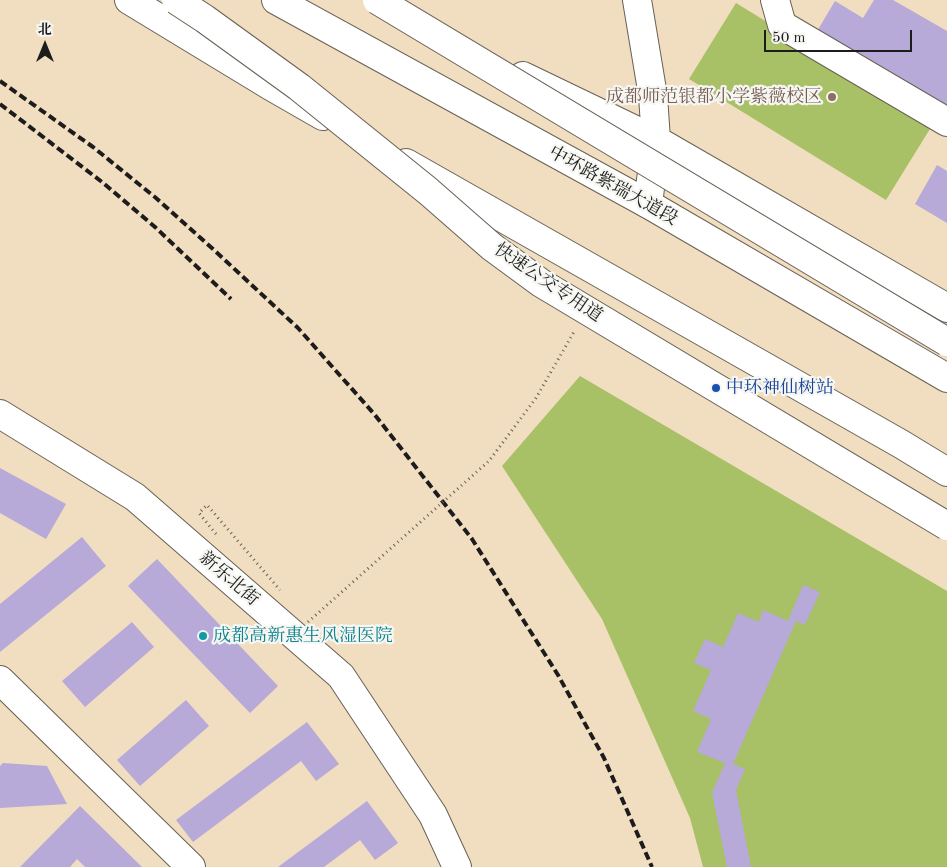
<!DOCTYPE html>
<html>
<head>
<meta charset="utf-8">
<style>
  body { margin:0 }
  #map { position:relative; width:947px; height:867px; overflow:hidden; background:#f1ddbf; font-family:"Old Standard TT","Noto Serif SC",serif }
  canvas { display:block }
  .north { position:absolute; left:20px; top:20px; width:50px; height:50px; -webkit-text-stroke:4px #f6f6f2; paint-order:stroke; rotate:0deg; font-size:14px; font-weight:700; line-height:20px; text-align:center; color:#1c1c1c }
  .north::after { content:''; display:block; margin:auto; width:18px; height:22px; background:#1c1c1c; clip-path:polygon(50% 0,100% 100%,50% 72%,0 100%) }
  .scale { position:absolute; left:764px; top:30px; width:148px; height:22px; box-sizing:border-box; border:2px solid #1c1c1c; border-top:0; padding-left:6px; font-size:15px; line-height:18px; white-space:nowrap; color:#1c1c1c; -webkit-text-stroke:4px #f6f6f2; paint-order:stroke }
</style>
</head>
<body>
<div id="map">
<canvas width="947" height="867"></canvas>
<div class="north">北</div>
<div class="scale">50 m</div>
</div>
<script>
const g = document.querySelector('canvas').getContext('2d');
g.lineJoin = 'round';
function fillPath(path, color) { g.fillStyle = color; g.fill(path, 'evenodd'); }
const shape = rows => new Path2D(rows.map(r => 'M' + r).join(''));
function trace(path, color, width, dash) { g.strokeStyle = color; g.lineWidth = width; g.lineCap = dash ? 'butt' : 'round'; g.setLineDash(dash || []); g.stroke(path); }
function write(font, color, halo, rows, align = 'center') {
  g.font = font + ' "Old Standard TT","Noto Serif SC",serif'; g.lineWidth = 4.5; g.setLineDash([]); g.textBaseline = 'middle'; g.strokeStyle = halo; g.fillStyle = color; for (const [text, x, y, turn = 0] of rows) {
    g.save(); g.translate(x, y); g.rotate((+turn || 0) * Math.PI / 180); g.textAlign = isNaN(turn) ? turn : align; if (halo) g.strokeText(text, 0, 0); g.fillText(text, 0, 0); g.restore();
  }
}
fillPath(shape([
  [736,3,933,124,886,200,689,79],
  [580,376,947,591,947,867,703,867,690,818,602,619,502,466]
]), '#a8c066');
fillPath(shape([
  [874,0,893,0,947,31,947,115,813,38,835,1,863,18],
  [937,165,947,171,947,223,915,204],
  [0,468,66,504,46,539,0,513],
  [82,537,106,566,0,652,0,604],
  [157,559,278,686,250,713,128,586],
  [803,585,820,592,805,625,796,621,733,764,745,769,736,790,751,867,727,867,712,793,725,763,697,752,711,719,693,711,711,670,694,663,705,639,723,647,738,613,759,622,763,610,788,621],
  [132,622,154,647,85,707,62,681],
  [186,700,209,726,140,786,117,760],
  [307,722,339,764,316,781,301,761,193,842,176,820],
  [3,763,47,766,67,804,0,808,0,766],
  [367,801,398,843,375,860,360,840,324,867,278,867],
  [80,806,142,867,85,867,77,859,70,867,20,867]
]), '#b7a9d8');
const minor = shape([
  [637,0,653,96,656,140,648,204],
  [775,0,782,25,947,122],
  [0,414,135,497,341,676,433,815,457,867],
  [0,680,191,867]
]);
const major = shape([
  [276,0,648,204,947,378],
  [523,76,656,140,947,308]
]);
const highway = shape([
  [129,0,269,85,323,116],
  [406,163,901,444,947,472]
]);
trace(minor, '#676055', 30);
trace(major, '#676055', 30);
trace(highway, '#676055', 30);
trace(shape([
  [216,534,199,513,207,505,280,590]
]), '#676055', 3, [1, 4]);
trace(minor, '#fff', 28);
trace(major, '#fff', 28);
trace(highway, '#fff', 28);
trace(shape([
  [0,81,93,147,156,198,214,250,298,328,375,415,472,539,558,675,604,758,652,867],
  [0,104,102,182,155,227,231,299]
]), '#1c1c1c', 4, [8, 4]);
const minorBridge = shape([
  [176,0,205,19,299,87,428,191,492,247,541,283,947,526]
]);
const highwayBridge = shape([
  [377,0,947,342]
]);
trace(minorBridge, '#676055', 30, []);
trace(highwayBridge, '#676055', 30, []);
trace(shape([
  [308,622,489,461,536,398,575,330]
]), '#676055', 3, [1, 4]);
trace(minorBridge, '#fff', 28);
trace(highwayBridge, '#fff', 28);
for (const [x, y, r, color] of [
  [832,97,5,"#8d6e63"],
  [716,388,5,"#1a4fb4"],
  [203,636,5,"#0f9aa8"]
]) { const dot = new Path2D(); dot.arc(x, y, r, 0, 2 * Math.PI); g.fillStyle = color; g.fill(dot); trace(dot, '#f6f6f2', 2); }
write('18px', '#785e54', '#f6f6f2', [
  ["成都师范银都小学紫薇校区",822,97]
], 'right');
write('18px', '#1c1c1c', '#f6f6f2', [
  ["中环路紫瑞大道段",613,186,29],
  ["快速公交专用道",548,283,34],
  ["新乐北街",229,579,41]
]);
write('18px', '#164399', '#f6f6f2', [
  ["中环神仙树站",726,388]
], 'left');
write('18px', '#0d838f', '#f6f6f2', [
  ["成都高新惠生风湿医院",213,636]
], 'left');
</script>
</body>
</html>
